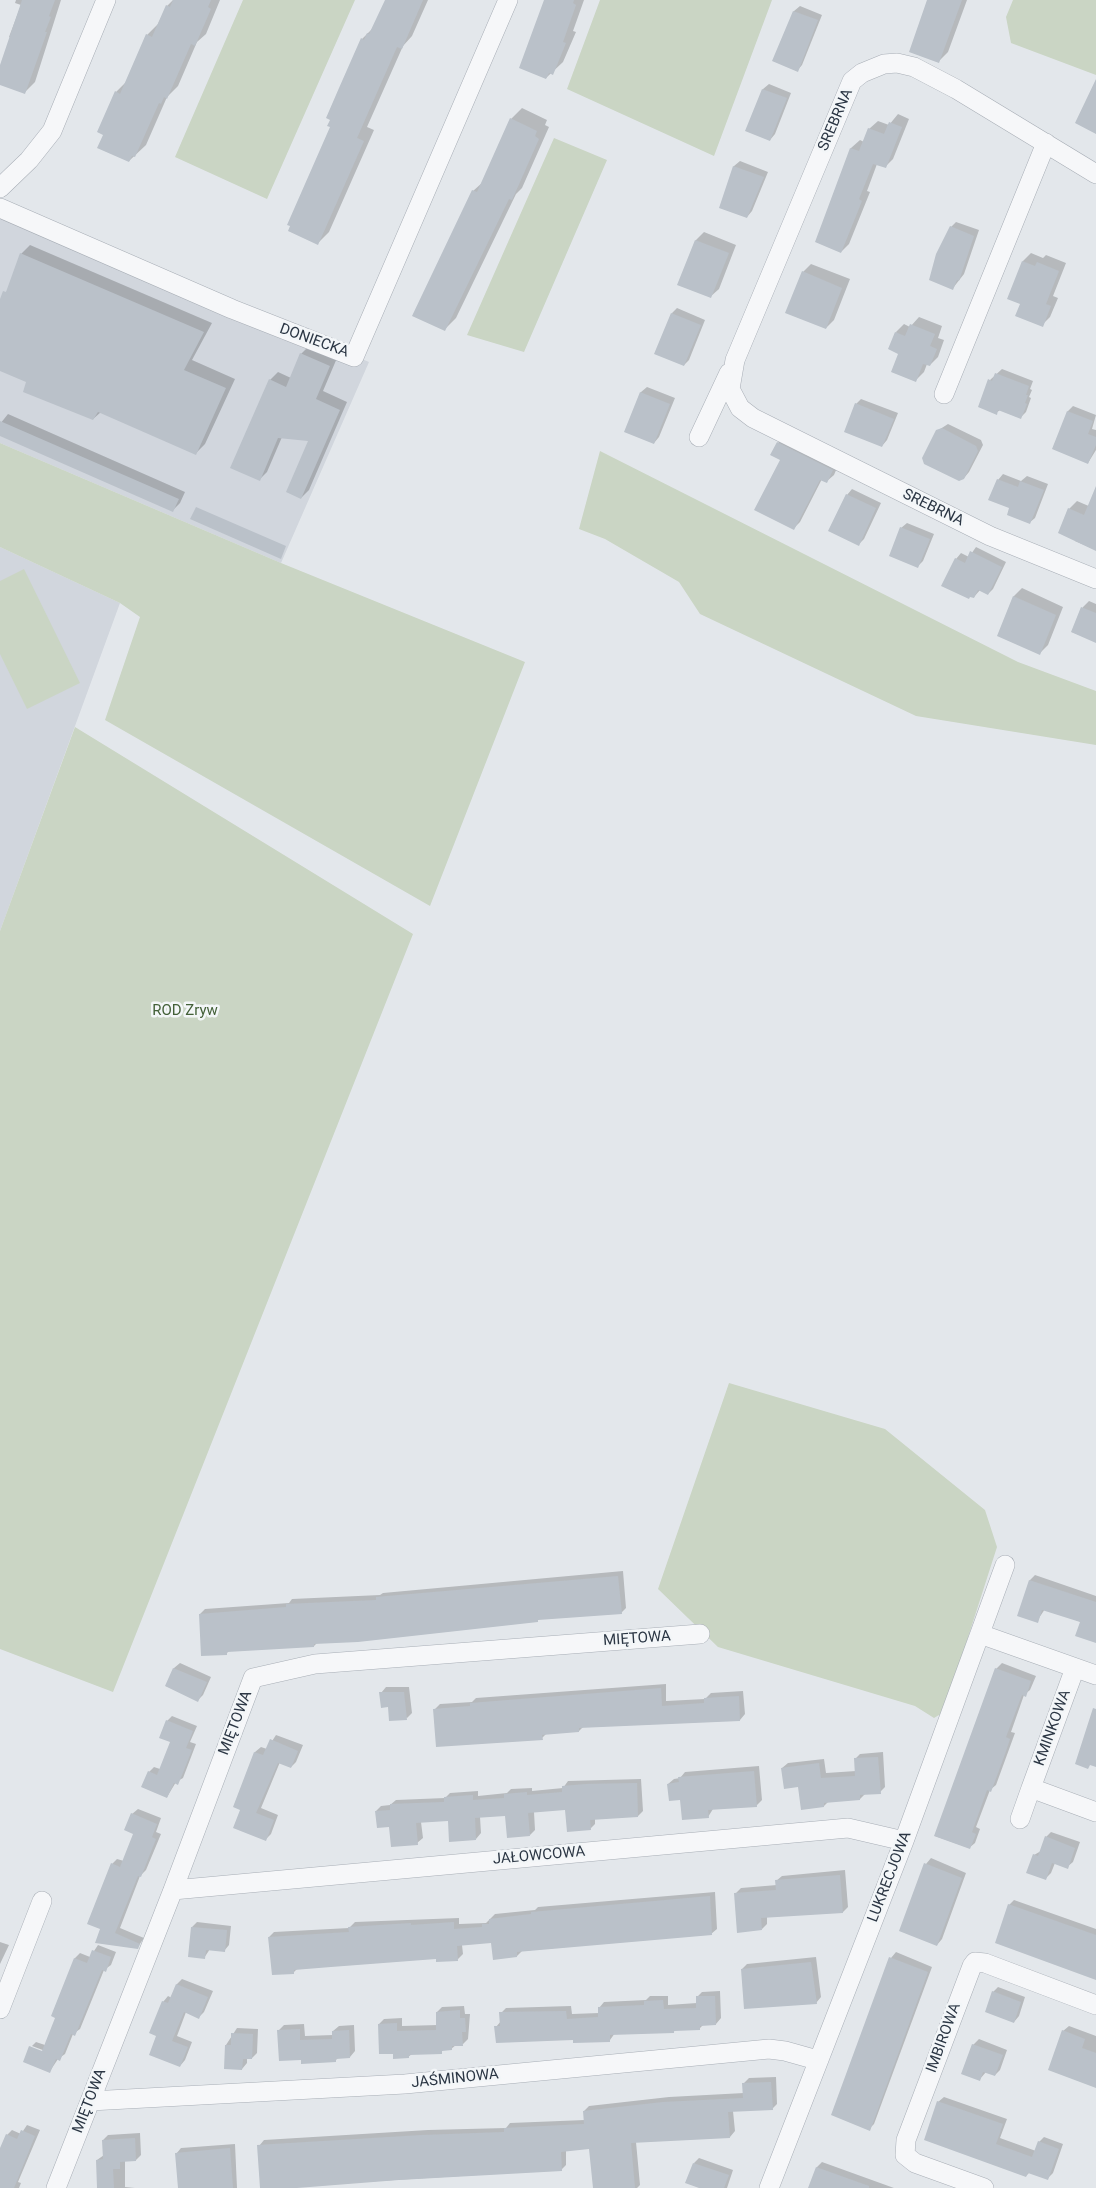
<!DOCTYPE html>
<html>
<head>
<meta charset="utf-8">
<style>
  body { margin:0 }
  canvas { display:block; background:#e3e7eb }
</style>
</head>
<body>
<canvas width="1096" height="2188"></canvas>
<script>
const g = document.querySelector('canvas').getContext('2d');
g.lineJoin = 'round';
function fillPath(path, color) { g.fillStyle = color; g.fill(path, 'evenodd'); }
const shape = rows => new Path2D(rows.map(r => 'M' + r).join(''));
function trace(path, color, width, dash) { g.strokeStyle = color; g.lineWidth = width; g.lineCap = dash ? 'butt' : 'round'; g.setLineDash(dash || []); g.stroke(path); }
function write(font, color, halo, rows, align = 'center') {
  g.font = font + ' Roboto,sans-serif'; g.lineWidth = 5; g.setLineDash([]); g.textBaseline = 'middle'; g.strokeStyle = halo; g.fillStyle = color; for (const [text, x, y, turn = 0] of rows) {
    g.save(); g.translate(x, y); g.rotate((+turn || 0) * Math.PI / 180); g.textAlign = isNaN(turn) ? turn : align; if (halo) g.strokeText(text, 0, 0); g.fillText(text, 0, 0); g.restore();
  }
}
fillPath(shape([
  [0,208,369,362,281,563,0,443],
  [0,547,120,603,0,931]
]), '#d1d6dd');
fillPath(shape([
  [243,0,355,0,267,199,175,157],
  [600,0,772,0,714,156,567,89],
  [1013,0,1096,0,1096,75,1011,43,1006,17],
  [554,138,607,160,524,352,467,335],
  [0,443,281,563,525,662,430,906,105,720,140,617,120,603,0,547],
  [600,451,1018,662,1096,691,1096,745,916,716,700,614,679,582,605,539,579,529],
  [24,569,80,683,27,709,0,654,0,581],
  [75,727,413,934,113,1692,0,1649,0,931],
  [729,1383,885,1429,985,1510,997,1547,944,1712,934,1718,915,1706,718,1647,658,1589]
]), '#cad5c4');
fillPath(shape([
  [16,0,61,0,35,82,24,93,0,83,0,73,11,38,9,37,21,5,15,3],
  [173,0,220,0,206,34,197,42,178,86,167,97,146,145,129,161,105,134,116,92,127,81,147,35,158,24,167,6],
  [386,0,428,0,412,36,403,46,367,127,374,130,329,232,318,243,332,119,362,39,374,27],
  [545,0,584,0,573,31,576,32,563,62,546,78],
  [929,0,967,0,948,52,939,61],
  [800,6,822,15,802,65,797,71,774,61,794,11],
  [769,84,791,93,775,134,770,140,747,130,763,89],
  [522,108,547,120,545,125,549,127,522,188,516,194,456,318,445,329,473,191,483,182,511,119],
  [898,114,909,119,893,159,885,167,877,164,867,191,870,192,849,244,841,252,851,148,860,140,864,142,869,129,878,121,889,125],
  [740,161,768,172,752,211,747,217,720,207,734,166],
  [956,222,979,230,964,274,953,288,951,227],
  [704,232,736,245,719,289,710,297,679,284,696,240],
  [30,245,212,323,192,360,235,379,205,444,196,453,101,412,93,419,28,381,0,369,0,302,9,288,21,254],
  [1031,253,1043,258,1046,255,1066,263,1053,296,1058,298,1050,317,1042,325,1021,303,1023,261],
  [811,264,850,279,834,320,826,328,803,272],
  [677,308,705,320,689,360,684,365,672,313],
  [919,317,942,326,938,338,944,340,938,357,930,365,927,364,924,372,916,380,896,332,904,324,910,327],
  [309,346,337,358,323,391,347,402,309,490,301,498,310,440,282,437,267,472,259,480,270,380,278,372,291,378,301,354],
  [1002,369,1033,381,1030,389,1032,390,1029,397,1031,398,1026,412,1020,418,1000,410,996,413,990,380],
  [647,387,675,398,659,437,654,443,626,431,641,392],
  [861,399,898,413,887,440,882,446,856,404],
  [1073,406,1096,415,1092,429,1096,430,1096,450,1088,463,1053,448,1068,411],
  [8,414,185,492,180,503,173,510,0,434,0,424],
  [948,424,981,440,983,445,969,472,964,478,937,431],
  [784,436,839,463,834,475,827,481,822,479,800,522,793,529,778,443],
  [1003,474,1021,481,1027,476,1048,484,1035,518,1029,523,1011,508,998,480],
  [852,489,881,503,864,539,859,544,847,495],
  [1077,501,1091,507,1096,504,1096,550,1075,541,1069,509],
  [907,523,934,534,923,561,918,566,901,528],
  [976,547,1006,562,993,589,988,594,980,590,974,597,956,559,961,553,969,557],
  [1022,588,1063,607,1048,645,1040,653,999,635,1014,596],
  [1089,601,1096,604,1096,642,1072,632,1083,607],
  [623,1571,626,1608,621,1613,540,1618,537,1621,317,1643,314,1646,230,1650,226,1654,200,1614,205,1609,289,1603,292,1599,380,1595,383,1593],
  [1035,1575,1096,1596,1096,1641,1081,1622,1045,1609,1037,1621,1019,1615,1030,1580],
  [180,1663,211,1677,203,1695,198,1700,166,1686,174,1668],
  [1002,1663,1036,1676,1030,1690,1024,1695,1011,1732,1015,1733,996,1785,990,1790,976,1827,980,1829,975,1843,969,1848,935,1836,996,1669],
  [666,1684,666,1701,705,1699,711,1693,743,1691,745,1714,740,1720,584,1726,579,1731,547,1733,542,1738,435,1709,440,1704,472,1702,476,1698],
  [386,1687,409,1687,412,1713,407,1718,389,1706,381,1693],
  [172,1716,197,1726,190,1742,196,1744,183,1778,176,1782,167,1797,149,1772,154,1767,160,1769,171,1742,167,1721],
  [276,1735,303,1745,296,1762,291,1767,280,1762,261,1808,278,1815,271,1834,266,1839,242,1809,234,1806,255,1752,261,1747,267,1749],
  [883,1752,885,1787,880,1792,866,1793,860,1799,828,1802,824,1806,782,1768,788,1763,824,1759,826,1773,856,1771,855,1759,860,1754],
  [759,1766,762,1800,756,1806,713,1809,708,1817,681,1798,668,1784,674,1779,680,1778,685,1772],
  [641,1779,643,1811,638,1816,595,1818,595,1824,590,1829,566,1808,534,1812,535,1830,530,1835,506,1815,480,1817,481,1833,476,1839,449,1820,421,1822,423,1838,417,1843,390,1826,376,1811,381,1806,390,1805,396,1800,445,1798,450,1793,478,1791,478,1796,507,1793,511,1789,532,1788,532,1791,563,1788,568,1781],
  [138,1809,161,1818,156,1832,161,1834,146,1870,140,1876,120,1928,144,1938,137,1948,102,1928,112,1864,117,1859,124,1861,135,1833,132,1814],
  [1051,1832,1080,1842,1073,1862,1067,1867,1055,1863,1051,1873,1046,1878,1034,1855,1041,1851,1046,1837],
  [931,1858,966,1873,942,1939,937,1945,926,1864],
  [845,1870,848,1907,843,1912,767,1917,767,1924,762,1929,735,1894,741,1888,777,1885,776,1881,782,1876],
  [715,1892,717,1929,711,1934,522,1951,517,1956,492,1941,462,1945,463,1954,457,1960,437,1958,298,1968,294,1972,269,1937,274,1932,349,1928,355,1922,459,1918,459,1924,486,1923,495,1914,535,1910,538,1907],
  [1014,1900,1096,1929,1096,1978,1009,1905],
  [197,1922,231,1926,229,1945,224,1951,210,1949,204,1958,192,1927],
  [0,1942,9,1945,0,1964],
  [98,1945,116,1952,111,1965,104,1970,80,2029,73,2034,65,2054,58,2059,50,2071,25,2061,31,2046,31,2048,47,2054,48,2052,32,2046,36,2042,45,2045,57,2017,52,2015,75,1958,80,1953,90,1957],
  [896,1952,932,1967,874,2124,869,2129,891,1958],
  [816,1957,821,1997,816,2003,742,1969,747,1964],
  [182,1979,213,1991,204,2012,199,2017,186,2012,177,2036,192,2042,185,2060,180,2066,157,2035,163,2002,168,1996,172,1998,177,1984],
  [998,1987,1025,1997,1019,2016,1014,2022,993,1992],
  [720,1991,721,2018,716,2024,704,2024,699,2029,676,2030,673,2032,615,2033,610,2040,574,2038,496,2027,501,2021,501,2013,506,2008,571,2006,572,2014,599,2013,599,2008,604,2002,646,2000,650,1996,668,1996,668,2005,697,2003,697,1997,702,1992],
  [464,2006,465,2014,470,2014,468,2039,463,2044,456,2045,451,2049,444,2049,441,2052,412,2054,408,2057,394,2052,379,2024,384,2019,402,2018,402,2026,438,2025,437,2012,442,2007],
  [304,2024,305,2036,333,2035,333,2031,339,2026,354,2025,355,2051,350,2057,339,2057,335,2061,302,2059,279,2030,284,2025],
  [1069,2026,1096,2036,1096,2087,1063,2031],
  [237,2028,258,2029,257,2053,252,2058,247,2058,247,2063,242,2069,226,2045],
  [979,2039,1007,2050,1000,2070,995,2075,986,2072,980,2079,973,2045],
  [776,2077,777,2104,772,2109,733,2111,735,2131,730,2137,636,2142,640,2185,637,2188,594,2188,590,2148,566,2150,566,2165,561,2170,262,2188,259,2146,264,2140,428,2130,506,2128,510,2123,585,2120,584,2111,589,2106,669,2097,744,2093,744,2083,749,2078],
  [944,2097,1007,2119,1000,2138,1036,2151,1039,2142,1044,2137,1063,2144,1053,2173,1048,2178,1030,2172,1026,2176,938,2102],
  [27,2125,40,2130,18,2182,21,2183,19,2188,0,2188,0,2153,7,2135,12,2130,21,2134],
  [140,2133,141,2155,136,2160,125,2160,125,2187,135,2188,98,2188,97,2160,104,2155,103,2140,108,2135],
  [235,2144,237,2188,179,2188,176,2154,181,2148],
  [699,2158,733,2170,727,2188,702,2188,694,2163],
  [822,2162,894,2188,809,2188,817,2167]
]), '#0003');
fillPath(shape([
  [22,0,55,0,49,16,51,17,45,32,47,32,25,94,0,85,0,65],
  [173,0,211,0,208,7,211,9,195,46,191,44,167,99,164,97,161,104,159,103,135,157,132,156,129,162,97,148,103,135,97,132,115,91,120,94,146,34,152,37,166,5,170,7],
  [385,0,423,0,402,49,397,47,357,138,364,141,318,245,288,231,290,226,287,225,330,127,327,126,330,120,326,118,339,88,361,38,364,40,367,33,369,34],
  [544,0,574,0,573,3,576,5,563,42,566,43,553,75,549,73,546,79,519,68],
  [927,0,962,0,939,63,909,52],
  [793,11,818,20,798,72,772,61],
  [1096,79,1096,134,1075,123],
  [762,89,787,98,770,141,745,131],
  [510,118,537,131,535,136,539,139,512,200,509,199,445,331,412,316,472,190,477,192],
  [889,122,902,127,886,168,873,164,859,199,862,201,841,253,815,242,850,148,859,151,868,128,884,134],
  [733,166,764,177,747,218,719,208],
  [950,226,974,236,959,281,957,280,953,290,929,280,936,254],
  [695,240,729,253,711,298,677,285],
  [20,253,204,332,184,370,226,388,196,455,98,412,93,420,23,392,26,382,0,371,0,299,3,291,6,292],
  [1022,261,1035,266,1037,262,1059,271,1046,304,1051,306,1043,327,1015,316,1020,304,1007,299],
  [802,271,842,288,826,329,785,313],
  [671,313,701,325,684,366,654,354],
  [910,324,935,334,930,346,937,349,930,366,923,364,916,382,891,372,898,354,888,349,895,332,905,336],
  [300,353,330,366,316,399,340,410,301,499,286,492,308,441,278,438,260,481,230,468,269,379,286,387],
  [995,373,1029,386,1026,395,1028,395,1025,403,1027,404,1021,419,998,410,997,415,978,407,988,379,992,381],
  [640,392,670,404,654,444,624,432],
  [855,403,894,419,882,447,844,432],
  [1067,411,1093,421,1088,434,1096,437,1096,445,1088,464,1052,449],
  [0,421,179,499,173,512,0,436],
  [942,428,976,446,978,451,964,479,959,481,924,464,922,458,936,430],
  [777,442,833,470,827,483,820,480,794,530,754,510,780,460,770,455],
  [997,479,1018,487,1020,481,1044,490,1030,524,1007,515,1009,508,988,500],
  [1096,486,1096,551,1058,533,1068,508,1084,515],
  [846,494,876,508,859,546,828,531],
  [196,507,286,546,281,559,190,519],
  [900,527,930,539,918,568,889,556],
  [970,551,1002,567,988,595,978,590,974,598,970,597,969,599,941,586,955,558,965,563],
  [1013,596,1056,615,1040,655,997,636],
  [1081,607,1096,613,1096,643,1071,632],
  [618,1576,622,1614,538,1620,538,1622,358,1642,314,1644,314,1647,227,1652,227,1655,201,1656,199,1614,286,1607,286,1604,376,1600,376,1597],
  [1029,1580,1096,1602,1096,1643,1075,1636,1080,1622,1042,1610,1038,1623,1017,1616],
  [173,1668,207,1682,198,1702,165,1686],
  [995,1668,1031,1681,1026,1697,1022,1695,1006,1737,1010,1739,1005,1754,991,1792,987,1790,972,1832,976,1834,970,1849,934,1836],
  [661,1688,662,1706,704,1703,704,1698,739,1696,740,1721,579,1728,579,1732,542,1735,543,1740,436,1747,433,1709,470,1706,470,1703],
  [379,1692,404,1692,407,1720,389,1721,388,1707,381,1708],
  [1093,1708,1096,1709,1096,1767,1090,1765,1088,1769,1075,1764],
  [166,1720,193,1731,186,1748,192,1750,178,1785,174,1783,167,1798,141,1787,148,1771,157,1775,170,1742,159,1738],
  [270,1739,298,1751,291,1768,278,1763,256,1813,274,1820,266,1841,233,1828,240,1810,233,1807,254,1752,263,1755],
  [878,1757,881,1794,860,1795,860,1800,824,1803,824,1807,801,1810,798,1787,784,1789,781,1768,819,1763,821,1778,855,1776,854,1758],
  [754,1771,757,1807,708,1810,709,1818,682,1820,680,1800,669,1801,667,1784,679,1782,678,1777],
  [637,1783,638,1817,590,1820,591,1830,567,1832,565,1810,528,1813,530,1836,507,1838,505,1816,475,1818,476,1840,449,1842,448,1821,416,1823,418,1845,391,1847,389,1827,377,1828,375,1811,390,1810,390,1804,444,1802,444,1797,473,1795,473,1800,504,1798,504,1794,527,1792,527,1795,562,1792,562,1786,586,1784],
  [131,1813,157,1824,152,1837,156,1839,141,1877,138,1876,115,1933,140,1944,138,1949,95,1943,100,1929,87,1924,111,1863,120,1867,133,1834,124,1830],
  [1045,1836,1075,1848,1068,1869,1052,1863,1046,1880,1026,1873,1033,1854,1038,1856],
  [924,1863,962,1878,937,1946,899,1931],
  [840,1875,843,1913,761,1918,762,1930,737,1933,734,1893,776,1890,775,1880],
  [710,1896,712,1935,517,1952,517,1957,493,1960,491,1943,457,1946,458,1961,436,1962,436,1959,331,1967,294,1970,294,1974,272,1975,268,1937,349,1932,348,1927,411,1923,411,1925,454,1922,454,1929,482,1927,482,1924,489,1924,489,1919,531,1914,531,1912],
  [1008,1904,1096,1935,1096,1980,995,1943],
  [191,1927,227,1930,225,1952,206,1950,205,1959,188,1957],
  [92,1950,111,1957,106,1972,102,1970,75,2036,71,2034,60,2061,56,2059,50,2073,23,2062,29,2046,42,2051,55,2018,51,2016,74,1958,87,1963],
  [889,1957,928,1972,870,2131,831,2115],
  [811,1962,817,2004,744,2009,741,1969],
  [176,1984,208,1997,199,2019,184,2012,172,2041,188,2047,180,2067,149,2055,156,2036,149,2033,162,2001,168,2003],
  [992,1991,1021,2002,1014,2023,985,2012],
  [696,1996,715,1996,716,2025,700,2026,700,2030,674,2031,674,2033,610,2035,610,2042,573,2043,573,2040,496,2043,494,2026,500,2026,499,2012,566,2011,567,2019,598,2017,598,2007,644,2005,644,2001,663,2000,664,2009,696,2008],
  [460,2010,460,2018,465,2018,466,2032,462,2032,463,2046,452,2046,452,2050,442,2051,442,2054,409,2055,409,2058,393,2059,393,2054,379,2054,378,2024,397,2023,397,2031,436,2030,436,2012],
  [300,2029,300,2040,332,2039,332,2031,349,2030,350,2058,336,2059,336,2062,301,2064,301,2060,279,2061,277,2030],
  [1062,2030,1085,2039,1082,2048,1096,2053,1096,2088,1048,2070],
  [231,2033,253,2034,252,2059,243,2059,242,2070,224,2069,225,2045,231,2045],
  [972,2044,1003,2055,995,2076,983,2072,980,2081,961,2074],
  [771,2082,773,2110,728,2112,730,2138,631,2143,635,2188,593,2188,589,2149,561,2152,562,2171,399,2180,297,2188,260,2188,257,2145,422,2135,504,2132,504,2128,584,2124,583,2111,663,2102,743,2098,742,2083],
  [937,2101,1003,2124,996,2144,1032,2157,1038,2141,1059,2149,1048,2180,1028,2173,1026,2177,924,2140],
  [21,2130,35,2136,14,2188,0,2188,0,2148,6,2134,17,2139],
  [135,2138,136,2161,120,2162,120,2169,113,2169,114,2188,97,2188,96,2160,103,2159,102,2140],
  [230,2148,233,2188,178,2188,175,2153],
  [693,2163,729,2175,724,2188,699,2188,685,2183],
  [816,2167,869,2186,869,2188,808,2188]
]), '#bac1c9');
const street = shape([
  [1096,174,956,89,914,67,897,63,884,64,862,73,852,81,735,360,730,389,740,408,753,418,990,536,1096,579],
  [0,188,29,160,52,131,106,0],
  [0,208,232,309,354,357,508,0],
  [944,394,1046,143],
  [699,437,729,373],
  [980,1634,1096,1675],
  [1075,1668,1031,1788,1096,1812],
  [1020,1819,1031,1788],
  [173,1890,848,1828,904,1841],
  [0,2009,42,1901],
  [90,2101,405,2084,769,2049,785,2051,817,2060],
  [56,2188,173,1890,253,1678,315,1664,700,1634],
  [769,2188,904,1841,1005,1565],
  [984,2188,915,2163,905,2155,906,2140,972,1966,975,1962,985,1963,1096,2005]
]);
trace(street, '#a8aeb6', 20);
trace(street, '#f6f7f9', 19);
write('15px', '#2b3644', '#f3f6f8', [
  ["SREBRNA",836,120,-67],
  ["DONIECKA",314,341,20],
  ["SREBRNA",933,508,26],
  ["MIĘTOWA",637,1639,-4],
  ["MIĘTOWA",236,1723,-69],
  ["KMINKOWA",1053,1728,-70],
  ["JAŁOWCOWA",539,1856,-5],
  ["LUKRECJOWA",890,1877,-69],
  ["IMBIROWA",944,2038,-70],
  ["JAŚMINOWA",455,2079,-6],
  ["MIĘTOWA",90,2101,-69]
]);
write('15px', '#436038', '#f3f6f8', [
  ["ROD Zryw",185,1011]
]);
</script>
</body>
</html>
